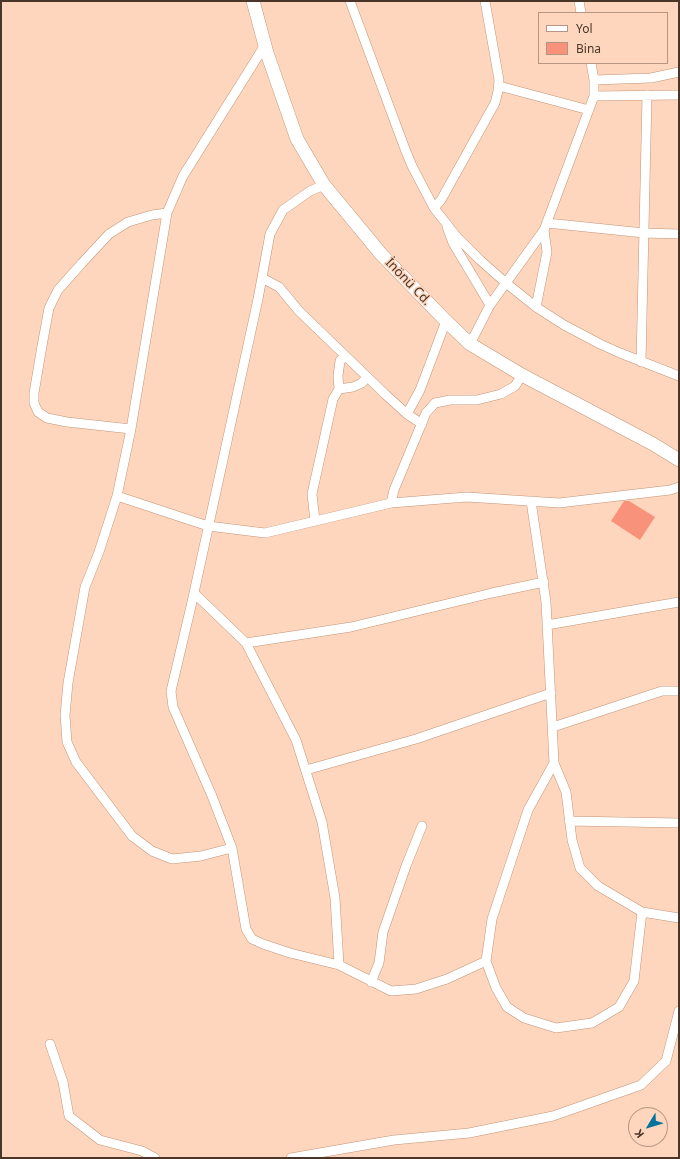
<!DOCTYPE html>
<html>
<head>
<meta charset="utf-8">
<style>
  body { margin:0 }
  #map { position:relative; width:680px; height:1159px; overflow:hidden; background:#fed6bd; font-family:"Noto Sans",sans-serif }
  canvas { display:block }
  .frame { position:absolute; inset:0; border:2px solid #4a3629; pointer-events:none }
  .legend { position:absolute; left:538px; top:12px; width:130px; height:52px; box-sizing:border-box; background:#fed6bd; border:1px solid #b69682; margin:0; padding:5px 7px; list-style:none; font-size:12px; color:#4a3629 }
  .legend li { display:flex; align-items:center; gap:8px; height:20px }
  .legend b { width:20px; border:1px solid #b69682 }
  .north { position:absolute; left:628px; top:1107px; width:40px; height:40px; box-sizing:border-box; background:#fed6bd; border:1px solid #b69682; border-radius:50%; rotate:232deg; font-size:11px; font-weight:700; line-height:16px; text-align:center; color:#4a3629 }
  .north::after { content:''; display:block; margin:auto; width:14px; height:18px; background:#05739e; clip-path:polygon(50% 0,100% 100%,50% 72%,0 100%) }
</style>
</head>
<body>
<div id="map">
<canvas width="680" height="1159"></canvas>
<div class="frame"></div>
<ul class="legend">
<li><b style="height:5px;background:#fff"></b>Yol</li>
<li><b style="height:11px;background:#f9927a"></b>Bina</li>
</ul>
<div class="north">K</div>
</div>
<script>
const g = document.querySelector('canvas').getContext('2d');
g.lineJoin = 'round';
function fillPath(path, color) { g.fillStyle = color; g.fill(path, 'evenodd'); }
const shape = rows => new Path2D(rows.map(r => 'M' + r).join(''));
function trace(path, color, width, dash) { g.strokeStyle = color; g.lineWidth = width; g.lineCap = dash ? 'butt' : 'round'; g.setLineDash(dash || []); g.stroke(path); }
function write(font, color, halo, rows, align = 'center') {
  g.font = font + ' "Noto Sans",sans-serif'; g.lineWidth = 3; g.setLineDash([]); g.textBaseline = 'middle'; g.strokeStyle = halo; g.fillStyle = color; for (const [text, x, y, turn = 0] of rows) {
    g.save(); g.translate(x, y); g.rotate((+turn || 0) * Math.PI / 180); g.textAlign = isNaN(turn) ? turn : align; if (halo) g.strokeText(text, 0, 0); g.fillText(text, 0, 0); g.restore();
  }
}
fillPath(shape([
  [624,501,629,501,655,517,640,540,611,521]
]), '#f9927a');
const street = shape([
  [350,1,405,149,412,166,434,208,457,237,480,260,506,283,536,307,564,325,600,344,620,353,679,376],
  [579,1,581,13],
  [594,80,651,78,679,72],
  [499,86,589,110],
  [594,96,679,95],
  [324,185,310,191,283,210,270,234,258,299,192,602,171,691,173,707,212,796,232,848,246,929,252,939,263,944,290,953,339,965,391,991,416,989,447,979,486,961],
  [434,208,441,200,495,103,498,91,499,80,485,1],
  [547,223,644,233,679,234],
  [447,227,453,243,490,305],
  [262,278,279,287,299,311,386,395,407,414,422,424],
  [536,307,547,252,544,230],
  [470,344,490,305,544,230,594,96,594,80,591,63],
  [641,362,647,95],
  [339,389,353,387,362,383,367,377],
  [407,414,420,390,446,321],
  [131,429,67,422,47,418,38,412,34,403,34,393,42,346,49,308,58,290,82,263,109,234,128,222,152,215,167,213],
  [117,496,208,526,265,533,391,503,467,497,559,503,670,490,679,487],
  [531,501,546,602,554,763,528,810,492,919,486,961,496,988,507,1007,524,1018,556,1028,592,1023,619,1007,634,981,642,912],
  [391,503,394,490,426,413,435,403,450,400,477,400,501,394,515,386,522,375],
  [315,521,312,494,333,399,339,389,338,376,340,361,345,356],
  [194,593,246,643,296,740,322,822,335,898,339,965],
  [547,625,679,602],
  [246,643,351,627,492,593,544,582],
  [553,727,662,691,679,691],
  [554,763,566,792,572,840,580,868,598,886,642,912,679,918],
  [306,770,416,739,551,693],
  [569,821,679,823],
  [232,848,201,856,172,859,152,851,132,836,76,762,67,742,65,715,68,683,85,587,99,552,117,496,131,429,167,213,183,176,265,45],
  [371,982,379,963,383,932,406,866,422,826],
  [50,1044,63,1082,69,1116,100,1140,142,1151,155,1158],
  [291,1158,394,1140,469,1133,553,1116,641,1085,666,1061,679,1011]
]);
const secondary = shape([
  [253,1,267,53,297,139,324,185,381,254,446,321,470,344,522,375,653,444,679,460]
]);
trace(street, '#c39475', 10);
trace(secondary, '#c39475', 14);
trace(street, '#fff', 9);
trace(secondary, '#fff', 13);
write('13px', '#4a3629', '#fed6bd', [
  ["İnönü Cd.",408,282,46]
]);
</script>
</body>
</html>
